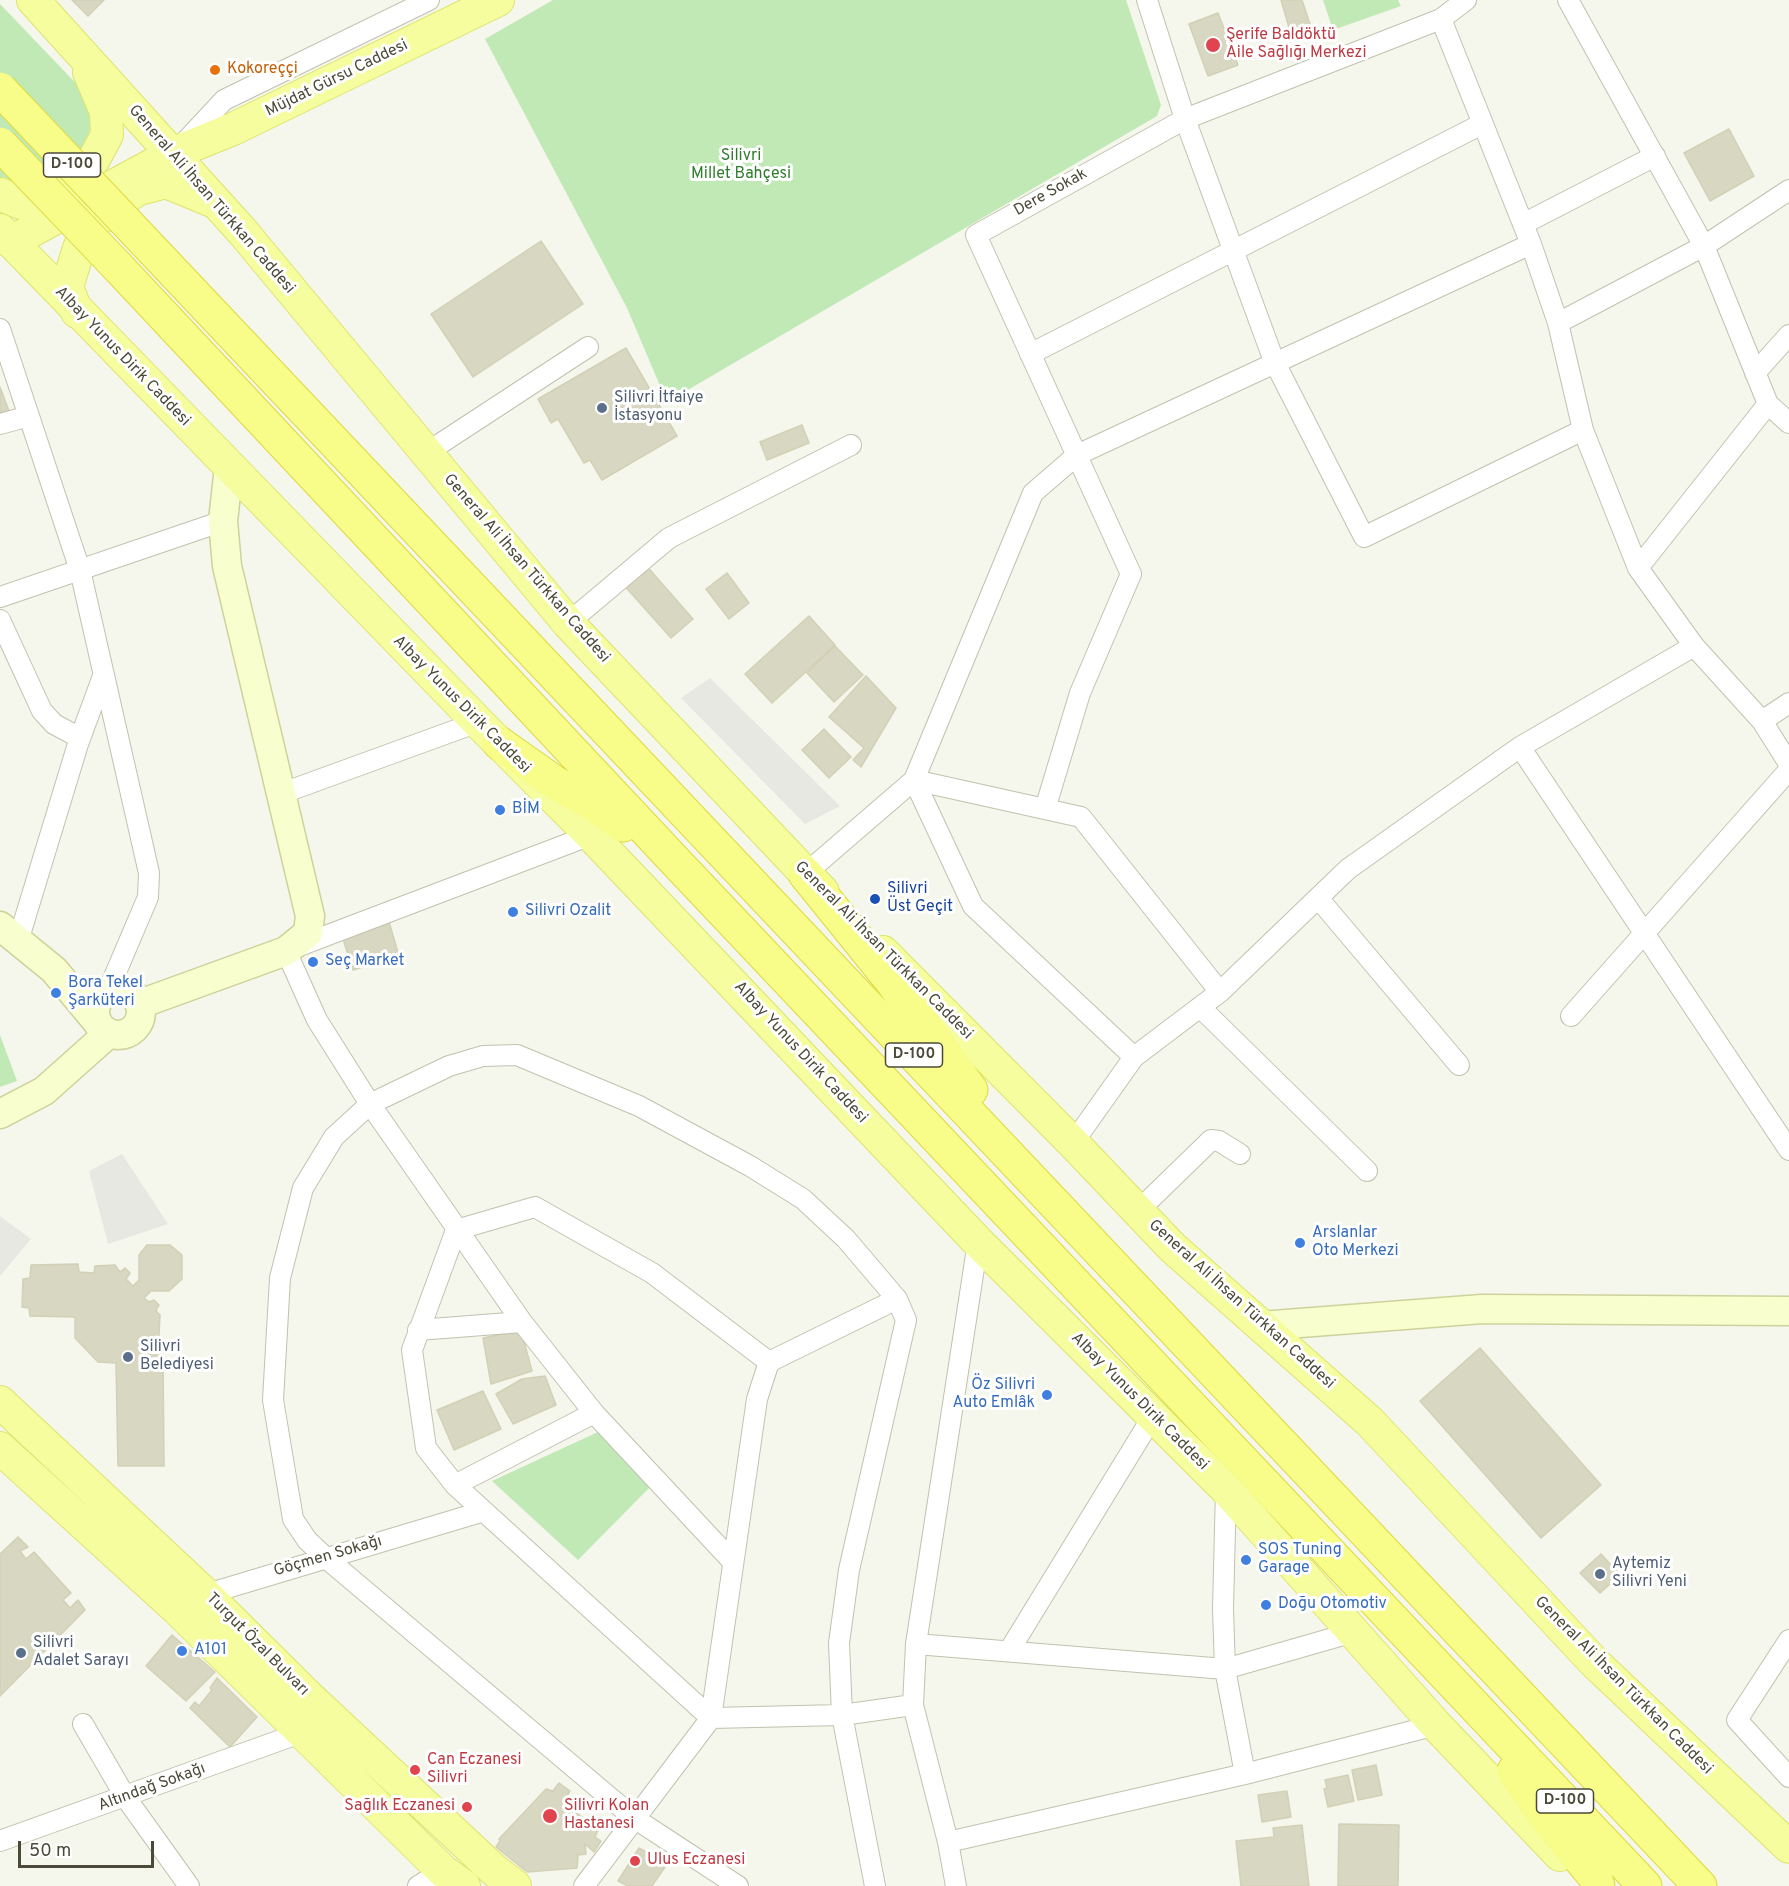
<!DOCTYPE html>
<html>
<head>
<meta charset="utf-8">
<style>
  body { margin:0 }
  #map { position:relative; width:1789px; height:1886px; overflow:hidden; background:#f5f6ec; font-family:Overpass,sans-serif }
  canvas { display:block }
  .scale { position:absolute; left:18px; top:1841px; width:136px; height:27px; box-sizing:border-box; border:3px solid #4b4a39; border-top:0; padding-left:8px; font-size:18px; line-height:21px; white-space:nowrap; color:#4b4a39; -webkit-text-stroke:4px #fff; paint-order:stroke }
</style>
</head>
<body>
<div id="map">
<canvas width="1789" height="1886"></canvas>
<div class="scale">50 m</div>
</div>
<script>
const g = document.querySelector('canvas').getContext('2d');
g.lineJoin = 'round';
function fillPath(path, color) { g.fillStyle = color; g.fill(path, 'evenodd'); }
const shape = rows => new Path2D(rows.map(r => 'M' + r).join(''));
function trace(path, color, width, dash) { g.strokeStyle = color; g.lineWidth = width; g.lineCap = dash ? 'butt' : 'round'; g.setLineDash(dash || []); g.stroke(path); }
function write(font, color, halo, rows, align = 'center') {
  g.font = font + ' Overpass,sans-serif'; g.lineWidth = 6; g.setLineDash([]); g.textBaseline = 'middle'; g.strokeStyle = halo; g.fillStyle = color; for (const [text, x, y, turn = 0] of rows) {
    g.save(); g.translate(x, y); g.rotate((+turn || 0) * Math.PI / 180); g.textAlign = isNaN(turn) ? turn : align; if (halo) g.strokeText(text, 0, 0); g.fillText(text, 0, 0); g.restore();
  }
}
fillPath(shape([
  [553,0,1126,0,1161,105,1157,116,667,402,627,308,485,39],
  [1323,0,1398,0,1401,6,1333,30],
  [0,4,89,97,93,119,86,142,75,161,50,182,26,190,0,181],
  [0,1035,17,1081,0,1087],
  [598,1432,651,1486,578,1560,492,1481]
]), '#c0e9b6');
fillPath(shape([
  [710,678,840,806,805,824,681,698],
  [122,1154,168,1224,108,1244,89,1171],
  [0,1216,31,1239,0,1276]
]), '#e8e8e3');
const building = shape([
  [72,0,104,0,88,16,72,0],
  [1281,0,1302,0,1310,24,1290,31,1281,0],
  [1218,13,1238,65,1208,76,1189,24,1218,13],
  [1729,129,1754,176,1710,201,1684,153,1729,129],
  [541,241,583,304,473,377,431,314,541,241],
  [626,348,677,436,602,480,590,460,584,463,558,419,551,423,538,399,626,348],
  [0,387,9,411,0,414,0,387],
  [802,425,809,443,767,460,760,442,802,425],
  [644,563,693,619,671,638,622,583,644,563],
  [727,573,749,603,729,619,706,589,727,573],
  [809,616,835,645,772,703,745,674,809,616],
  [835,646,863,675,834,702,807,673,835,646],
  [866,676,896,708,861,767,853,760,864,748,829,717,866,676],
  [824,729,851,757,829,778,802,750,824,729],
  [389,922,399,956,353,970,342,936,389,922],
  [147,1245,170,1245,182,1255,182,1279,169,1291,151,1291,144,1298,149,1302,154,1300,159,1305,156,1311,160,1315,158,1353,163,1353,164,1466,118,1466,116,1363,98,1362,75,1338,75,1317,30,1316,29,1308,22,1307,23,1279,30,1278,31,1265,78,1264,79,1272,94,1273,95,1266,115,1265,120,1272,125,1268,130,1273,126,1279,133,1286,139,1280,139,1255,147,1245],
  [521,1330,532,1371,491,1384,483,1338,521,1330],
  [1480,1348,1601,1485,1541,1538,1420,1401,1480,1348],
  [545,1376,556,1405,513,1424,496,1394,522,1379,545,1376],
  [483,1391,501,1429,454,1450,437,1410,483,1391],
  [18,1537,28,1547,20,1551,26,1559,34,1552,71,1593,63,1600,70,1608,78,1600,85,1610,0,1696,0,1554,18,1537],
  [1601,1554,1620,1575,1600,1593,1580,1573,1601,1554],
  [172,1635,215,1672,186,1701,146,1666,172,1635],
  [217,1678,257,1717,230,1747,190,1708,195,1702,199,1706,212,1690,210,1688,217,1678],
  [1376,1765,1382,1795,1358,1800,1352,1770,1376,1765],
  [1348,1775,1354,1801,1328,1807,1324,1789,1327,1788,1325,1780,1348,1775],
  [559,1783,570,1791,563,1802,598,1830,595,1837,601,1841,594,1852,585,1844,586,1854,578,1855,577,1868,527,1872,496,1847,500,1841,499,1839,546,1789,553,1791,559,1783],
  [1287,1791,1291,1817,1262,1822,1258,1795,1287,1791],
  [1339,1824,1399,1825,1398,1886,1338,1886,1339,1824],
  [1302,1825,1309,1886,1241,1886,1236,1841,1274,1837,1273,1828,1302,1825],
  [639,1848,667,1864,652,1886,628,1886,618,1881,639,1848]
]);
fillPath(building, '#d8d7c1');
trace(building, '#d2d1b5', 1.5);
const minor = shape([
  [1147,0,1185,119,1274,361,1364,537,1583,430],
  [1568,0,1704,246,1768,404,1789,423],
  [1441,19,1531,244,1558,323,1583,430,1638,568,1694,646,1762,721,1789,764],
  [183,144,224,100,429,0],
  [1523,224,1655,156],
  [1558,323,1704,246,1789,190],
  [0,329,80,570,149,873,148,897,108,991],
  [1030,354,1482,124],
  [1755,373,1789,335],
  [0,424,29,416],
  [426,453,588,347],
  [1638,568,1768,404],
  [0,597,223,521],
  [0,620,42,711,54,724,80,738],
  [568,623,669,538,851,445],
  [1762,721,1789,703],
  [1520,747,1789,1150],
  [914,780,1081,817,1220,992],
  [914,780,973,906,1134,1057],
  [283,793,478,722],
  [1045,809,1080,693,1131,574,976,235,1185,119,1441,19,1466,0],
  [591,835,286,951,317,1020,370,1104,522,1322,594,1413,733,1562],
  [805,874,914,780,1033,493,1077,455,1531,244],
  [1318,898,1459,1065],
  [18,941,78,744,103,676],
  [1200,1007,1367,1171],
  [1571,1016,1789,770],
  [1073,1143,1134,1057,1220,992,1348,869,1520,747,1694,646],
  [1138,1211,1211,1140,1219,1141,1240,1154],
  [418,1330,522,1322],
  [769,1362,897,1299],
  [455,1485,594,1413],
  [1226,1489,1223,1609,1225,1669,1245,1774],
  [197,1597,481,1512],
  [1789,1640,1737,1720,1789,1777],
  [916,1644,1225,1669,1354,1632],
  [1009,1651,1153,1416],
  [83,1724,126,1798,189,1886],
  [0,1841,303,1732],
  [948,1842,1245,1774,1436,1725],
  [418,1886,443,1871],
  [584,1886,711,1718,757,1399,769,1362,652,1273,535,1207,456,1230,412,1350,426,1448,455,1485,711,1718,842,1715,913,1705],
  [738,1886,634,1818,326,1558,307,1540,293,1519,273,1400,280,1278,303,1188,334,1137,370,1104,449,1066,483,1056,517,1055,639,1106,750,1166,803,1199,846,1239,897,1299,906,1320,849,1570,839,1643,842,1715,875,1886],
  [956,1886,948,1842,913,1705,916,1644,978,1242]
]);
const secondary = shape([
  [0,926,54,970,98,1023],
  '95 1012a23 23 0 1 1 46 0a23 23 0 1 1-46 0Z',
  [140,1004,286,951,308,933,310,916,227,566,223,521,229,467],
  [0,1114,44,1091,109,1033],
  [1261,1326,1482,1309,1789,1311]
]);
const primary = shape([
  [33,0,242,231,568,623,823,892],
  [0,194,21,203,36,202,71,188,94,159,107,135,106,112,89,72],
  [0,230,478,722,591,835,978,1242,1226,1489,1436,1725,1560,1855],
  [11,242,174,153,233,129,498,0],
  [77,312,67,287,79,248,93,224,120,201,139,189,166,182,212,201],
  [883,952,1073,1143,1172,1247,1370,1422,1594,1662,1789,1847],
  [0,1402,204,1593,311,1699,494,1870,515,1886],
  [0,1448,177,1609,443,1871,464,1886]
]);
const trunk = shape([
  [144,241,1700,1886],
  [117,266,676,862,1645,1886],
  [499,743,554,782,593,804,623,825],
  [805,874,893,983,971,1090],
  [1514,1771,1548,1820,1595,1877,1598,1886]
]);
trace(minor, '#c1c2ae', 22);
trace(secondary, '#cdd29a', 31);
trace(primary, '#dde46c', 34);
trace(trunk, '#dddb3f', 35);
trace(minor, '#fff', 20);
trace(secondary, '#f9fece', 28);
trace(primary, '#f6fd9e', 32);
trace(trunk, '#f8fc88', 33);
const trunkBridge = shape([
  [0,89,144,241],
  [0,144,117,266]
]);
trace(trunkBridge, '#dddb3f', 35, []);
trace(trunkBridge, '#f8fc88', 33);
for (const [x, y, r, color] of [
  [1213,45,8,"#e0444e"],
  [215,70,6,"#e8710a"],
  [602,408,6,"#5c6f8a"],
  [500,810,6,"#3f7fe0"],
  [875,899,6,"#1a4fb4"],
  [513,912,6,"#3f7fe0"],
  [313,962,6,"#3f7fe0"],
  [56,993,6,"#3f7fe0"],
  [1300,1243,6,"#3f7fe0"],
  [128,1357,6,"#5c6f8a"],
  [1047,1395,6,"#3f7fe0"],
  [1246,1560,6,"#3f7fe0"],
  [1600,1574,6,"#5c6f8a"],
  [1266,1605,6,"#3f7fe0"],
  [182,1651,6,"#3f7fe0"],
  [21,1653,6,"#5c6f8a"],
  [415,1770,6,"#e0444e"],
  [467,1807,6,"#e0444e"],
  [550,1816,8,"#e0444e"],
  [635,1861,6,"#e0444e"]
]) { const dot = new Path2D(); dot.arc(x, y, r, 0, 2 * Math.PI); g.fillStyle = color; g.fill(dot); trace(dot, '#fff', 2); }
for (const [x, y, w] of [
  [72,165,57],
  [914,1055,57],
  [1565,1801,57]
]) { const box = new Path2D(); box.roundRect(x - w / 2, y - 12, w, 24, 4.5); g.fillStyle = '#fff'; g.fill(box); trace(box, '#4b4a39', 1.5); }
write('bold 15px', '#4b4a39', null, [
  ["D-100",72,165],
  ["D-100",914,1055],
  ["D-100",1565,1801]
]);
write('16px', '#be3a42', '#fff', [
  ["Şerife Baldöktü",1226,36],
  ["Aile Sağlığı Merkezi",1226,54],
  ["Can Eczanesi",427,1761],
  ["Silivri",427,1779],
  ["Sağlık Eczanesi",455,1807,"right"],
  ["Silivri Kolan",564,1807],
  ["Hastanesi",564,1825],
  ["Ulus Eczanesi",647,1861]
], 'left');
write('16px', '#c56008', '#fff', [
  ["Kokoreççi",227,70]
], 'left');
write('16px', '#4b4a39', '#fff', [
  ["Müjdat Gürsu Caddesi",337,79,-26],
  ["Dere Sokak",1051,193,-29],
  ["General Ali İhsan Türkkan Caddesi",211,200,49],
  ["Albay Yunus Dirik Caddesi",122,357,46],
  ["General Ali İhsan Türkkan Caddesi",526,569,49],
  ["Albay Yunus Dirik Caddesi",461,705,45],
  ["General Ali İhsan Türkkan Caddesi",883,951,45],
  ["Albay Yunus Dirik Caddesi",800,1053,47],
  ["General Ali İhsan Türkkan Caddesi",1241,1305,42],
  ["Albay Yunus Dirik Caddesi",1139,1402,45],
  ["Göçmen Sokağı",328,1557,-16],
  ["Turgut Özal Bulvarı",257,1645,45],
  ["General Ali İhsan Türkkan Caddesi",1623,1686,45],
  ["Altındağ Sokağı",152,1788,-20]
]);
write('16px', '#2e7d2c', '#fff', [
  ["Silivri",741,157],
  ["Millet Bahçesi",741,175]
]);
write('16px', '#4e5e75', '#fff', [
  ["Silivri İtfaiye",614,399],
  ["İstasyonu",614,417],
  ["Silivri",140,1348],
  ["Belediyesi",140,1366],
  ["Aytemiz",1612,1565],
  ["Silivri Yeni",1612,1583],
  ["Silivri",33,1644],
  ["Adalet Sarayı",33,1662]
], 'left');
write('16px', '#366cbe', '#fff', [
  ["BİM",512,810],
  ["Silivri Ozalit",525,912],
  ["Seç Market",325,962],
  ["Bora Tekel",68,984],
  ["Şarküteri",68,1002],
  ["Arslanlar",1312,1234],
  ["Oto Merkezi",1312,1252],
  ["Öz Silivri",1035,1386,"right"],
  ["Auto Emlâk",1035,1404,"right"],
  ["SOS Tuning",1258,1551],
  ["Garage",1258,1569],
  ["Doğu Otomotiv",1278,1605],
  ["A101",194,1651]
], 'left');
write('16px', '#164399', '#fff', [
  ["Silivri",887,890],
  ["Üst Geçit",887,908]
], 'left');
</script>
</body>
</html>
